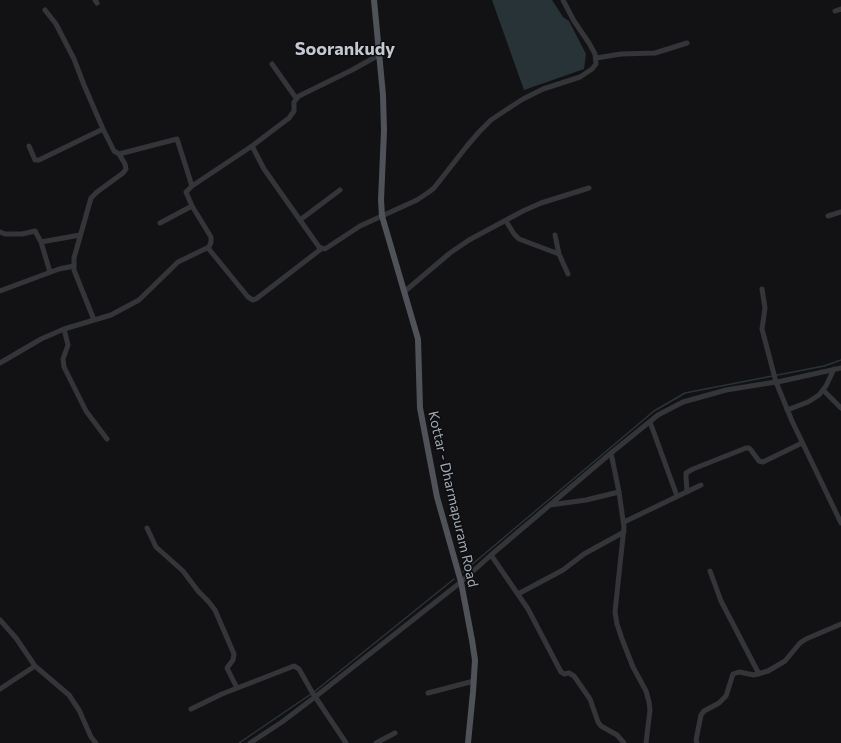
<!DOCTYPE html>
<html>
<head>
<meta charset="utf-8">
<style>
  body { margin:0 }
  canvas { display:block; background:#121214 }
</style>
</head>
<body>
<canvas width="841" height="743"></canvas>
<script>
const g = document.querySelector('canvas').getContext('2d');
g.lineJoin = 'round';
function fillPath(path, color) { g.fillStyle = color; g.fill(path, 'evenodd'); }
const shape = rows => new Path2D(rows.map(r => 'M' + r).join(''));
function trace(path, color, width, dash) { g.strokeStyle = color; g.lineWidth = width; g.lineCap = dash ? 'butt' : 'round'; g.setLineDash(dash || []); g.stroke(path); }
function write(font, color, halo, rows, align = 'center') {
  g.font = font + ' Commissioner,sans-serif'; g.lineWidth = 3; g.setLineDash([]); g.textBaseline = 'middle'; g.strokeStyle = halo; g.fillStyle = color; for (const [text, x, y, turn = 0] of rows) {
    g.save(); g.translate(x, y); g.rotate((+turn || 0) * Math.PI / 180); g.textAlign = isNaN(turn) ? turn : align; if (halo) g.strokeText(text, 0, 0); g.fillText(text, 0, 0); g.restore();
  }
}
fillPath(shape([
  [492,0,552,0,563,17,569,21,586,54,584,69,524,90]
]), '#283338');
trace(shape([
  [463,572,654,411,685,393,824,366,841,360],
  [314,692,454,579],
  [239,743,311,694]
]), '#283338', 1.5);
trace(shape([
  [95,0,97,3],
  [45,10,56,24,74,59,84,85,103,129,114,151,119,154,177,139,192,186],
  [835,11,841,9],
  [596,58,621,54,655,53,687,43],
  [272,64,296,98],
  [29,146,35,160,39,160,103,129],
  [252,146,264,169,319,247,325,249,360,226,417,200,429,192,434,188,467,146,479,132,491,120,506,110,523,99,543,89,580,77,592,69,596,64,595,54,589,43,574,21,563,0],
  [828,216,841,212],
  [300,220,340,190],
  [506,221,514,234,519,239,559,254],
  [160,223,192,206],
  [0,232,5,234,22,234,35,231,41,242,50,272],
  [555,235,559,254,568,274],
  [41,242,80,235],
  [208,248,248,297,253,300,256,299,321,249],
  [762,289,765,308,762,329,776,382,792,421,841,523],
  [0,291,59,269,74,266],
  [404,292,450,253,469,240,523,211,541,203,589,188],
  [94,320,74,270,74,258,91,198,97,192,123,173,126,169,125,164,119,154],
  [64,329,68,345,63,359,64,367,86,411,107,439],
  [0,363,41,339,64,329,111,315,139,300,178,262,209,247,211,242,211,237,192,206,186,192,192,186,252,146,289,118,294,111,294,102,299,96,352,70,379,55],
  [823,390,841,408],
  [787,410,808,402,819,395,826,386,834,369],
  [650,422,677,496],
  [611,453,619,492,624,527,615,612,617,624,622,639,633,667,646,691,649,702,650,710,646,743],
  [687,492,686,477,686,473,693,469,746,448,749,448,751,450,759,461,763,462,802,443],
  [550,505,586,500,619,492],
  [624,522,701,485],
  [147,528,156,547,183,571,198,591,208,601,215,610,234,654,233,660,227,668,237,688],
  [491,555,528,609,561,672,564,674,569,673,574,676,590,699,598,722,601,726,617,735,624,743],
  [710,571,721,601,759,674],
  [518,594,563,570,584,554,624,532],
  [0,620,16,638,35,666,69,695,79,710,91,737,96,743],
  [0,689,35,666],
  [428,693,474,681],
  [191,709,222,694,294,666,299,669,312,692,346,743],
  [250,743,282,722,315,697,461,582,491,555,611,453,658,415,683,402,726,390,782,381,841,368],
  [376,743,395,733],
  [697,743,696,740,701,715,704,711,719,703,726,696,733,674,739,672,754,675,768,671,785,661,800,643,806,639,841,624]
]), '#333539', 5);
trace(shape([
  [374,0,383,95,384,131,381,200,382,216,418,339,420,408,437,497,461,582,472,640,475,660,473,692,468,743]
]), '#4f5258', 6);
write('14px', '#a2abb5', '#0d0d0f', [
  ["Kottar - Dharmapuram Road",453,499,77]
]);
write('bold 18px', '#c4c9d1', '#0d0d0f', [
  ["Soorankudy",345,49]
]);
</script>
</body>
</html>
